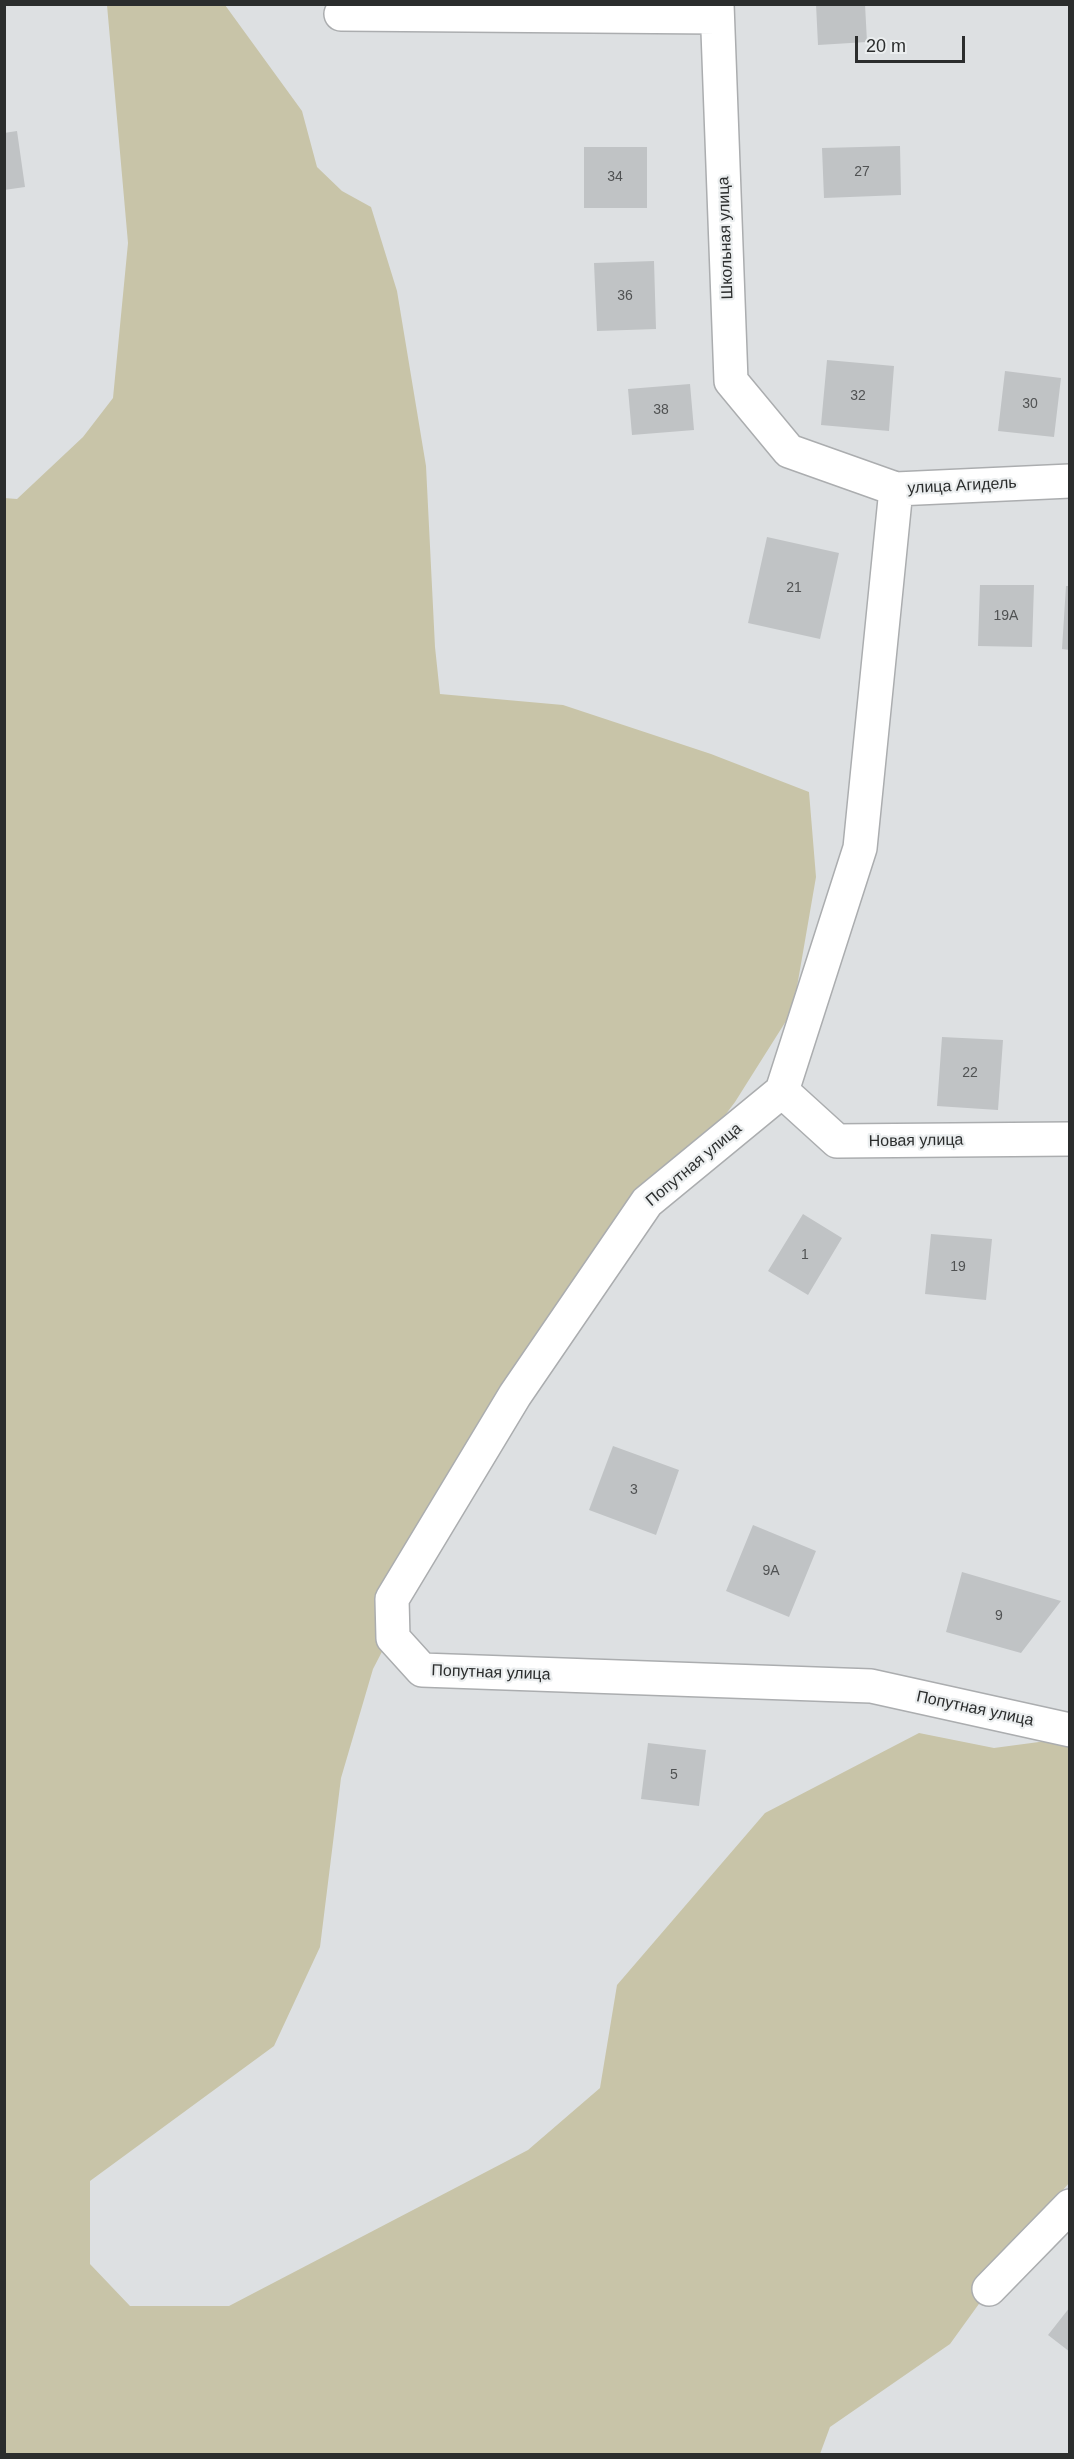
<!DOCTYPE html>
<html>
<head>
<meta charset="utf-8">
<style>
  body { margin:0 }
  #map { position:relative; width:1074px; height:2459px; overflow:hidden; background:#dde0e2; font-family:Arial,sans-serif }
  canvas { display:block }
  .frame { position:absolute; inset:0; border:6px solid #2b2d2d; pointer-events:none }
  .scale { position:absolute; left:855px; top:36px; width:110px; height:27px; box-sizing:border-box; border:3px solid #2b2d2d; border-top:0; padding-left:8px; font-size:18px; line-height:21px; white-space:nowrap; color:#2b2d2d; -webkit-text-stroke:4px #ebeeef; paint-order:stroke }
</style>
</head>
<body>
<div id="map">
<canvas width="1074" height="2459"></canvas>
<div class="frame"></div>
<div class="scale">20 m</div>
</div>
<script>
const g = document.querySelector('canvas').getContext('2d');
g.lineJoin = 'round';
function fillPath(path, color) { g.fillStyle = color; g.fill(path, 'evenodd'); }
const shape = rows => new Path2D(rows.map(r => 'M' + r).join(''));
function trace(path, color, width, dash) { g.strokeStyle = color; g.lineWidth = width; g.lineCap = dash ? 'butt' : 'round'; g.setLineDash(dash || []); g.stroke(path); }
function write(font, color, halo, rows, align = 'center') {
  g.font = font + ' Arial,sans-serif'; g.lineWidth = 4.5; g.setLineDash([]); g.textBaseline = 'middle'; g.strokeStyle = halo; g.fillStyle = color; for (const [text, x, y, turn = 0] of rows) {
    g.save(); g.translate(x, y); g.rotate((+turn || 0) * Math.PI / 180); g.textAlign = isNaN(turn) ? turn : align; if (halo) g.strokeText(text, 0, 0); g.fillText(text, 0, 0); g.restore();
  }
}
fillPath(shape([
  [107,5,225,5,302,111,317,167,342,191,371,207,397,291,426,466,435,647,440,694,563,705,711,754,809,792,816,877,793,1010,735,1102,515,1395,373,1669,341,1778,320,1947,274,2046,90,2181,90,2264,130,2306,229,2306,528,2150,600,2088,617,1985,765,1813,919,1733,994,1748,1069,1738,1069,2183,1051,2204,950,2344,830,2427,820,2454,5,2454,4,498,17,499,83,437,113,398,128,243]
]), '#c8c4a8');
fillPath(shape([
  [816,4,865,4,867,42,818,45],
  [17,131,25,187,4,190,4,133],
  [900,146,901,195,824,198,822,148],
  [584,147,647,147,647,208,584,208],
  [654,261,656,329,597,331,594,263],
  [827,360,894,366,889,431,821,425],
  [1005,371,1061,378,1054,437,998,431],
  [690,384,694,430,632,435,628,389],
  [767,537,839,553,820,639,748,623],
  [980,585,1034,585,1032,647,978,646],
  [1066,586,1070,586,1070,650,1062,649],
  [942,1037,1003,1040,998,1110,937,1106],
  [803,1214,842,1238,808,1295,768,1271],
  [931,1234,992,1239,986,1300,925,1294],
  [613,1446,679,1470,656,1535,589,1510],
  [753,1525,816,1551,789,1617,726,1591],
  [962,1572,1061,1601,1021,1653,946,1632],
  [648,1743,706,1750,699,1806,641,1799],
  [1070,2307,1070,2352,1048,2335]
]), '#c0c3c5');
const street = shape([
  [717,4,731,381,789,451,896,489,1070,481],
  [341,14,717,17],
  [782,1091,647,1202,515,1395,392,1599,393,1638,422,1670,871,1686,1070,1730],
  [782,1091,860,848,896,489],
  [782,1091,837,1141,1070,1139],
  [989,2289,1070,2206]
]);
trace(street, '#abadaf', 36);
trace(street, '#fff', 33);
write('14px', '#505253', null, [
  ["27",862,172],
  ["34",615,177],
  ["36",625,296],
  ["32",858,396],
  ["30",1030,404],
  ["38",661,410],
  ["21",794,588],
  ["19А",1006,616],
  ["22",970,1073],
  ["1",805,1255],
  ["19",958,1267],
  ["3",634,1490],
  ["9А",771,1571],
  ["9",999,1616],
  ["5",674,1775]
]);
write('16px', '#2b2d2d', '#ebeeef', [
  ["Школьная улица",726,238,-92],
  ["улица Агидель",962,486,-3],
  ["Новая улица",916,1141,-1],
  ["Попутная улица",694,1165,-40],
  ["Попутная улица",491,1673,2],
  ["Попутная улица",975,1709,12]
]);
</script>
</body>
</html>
